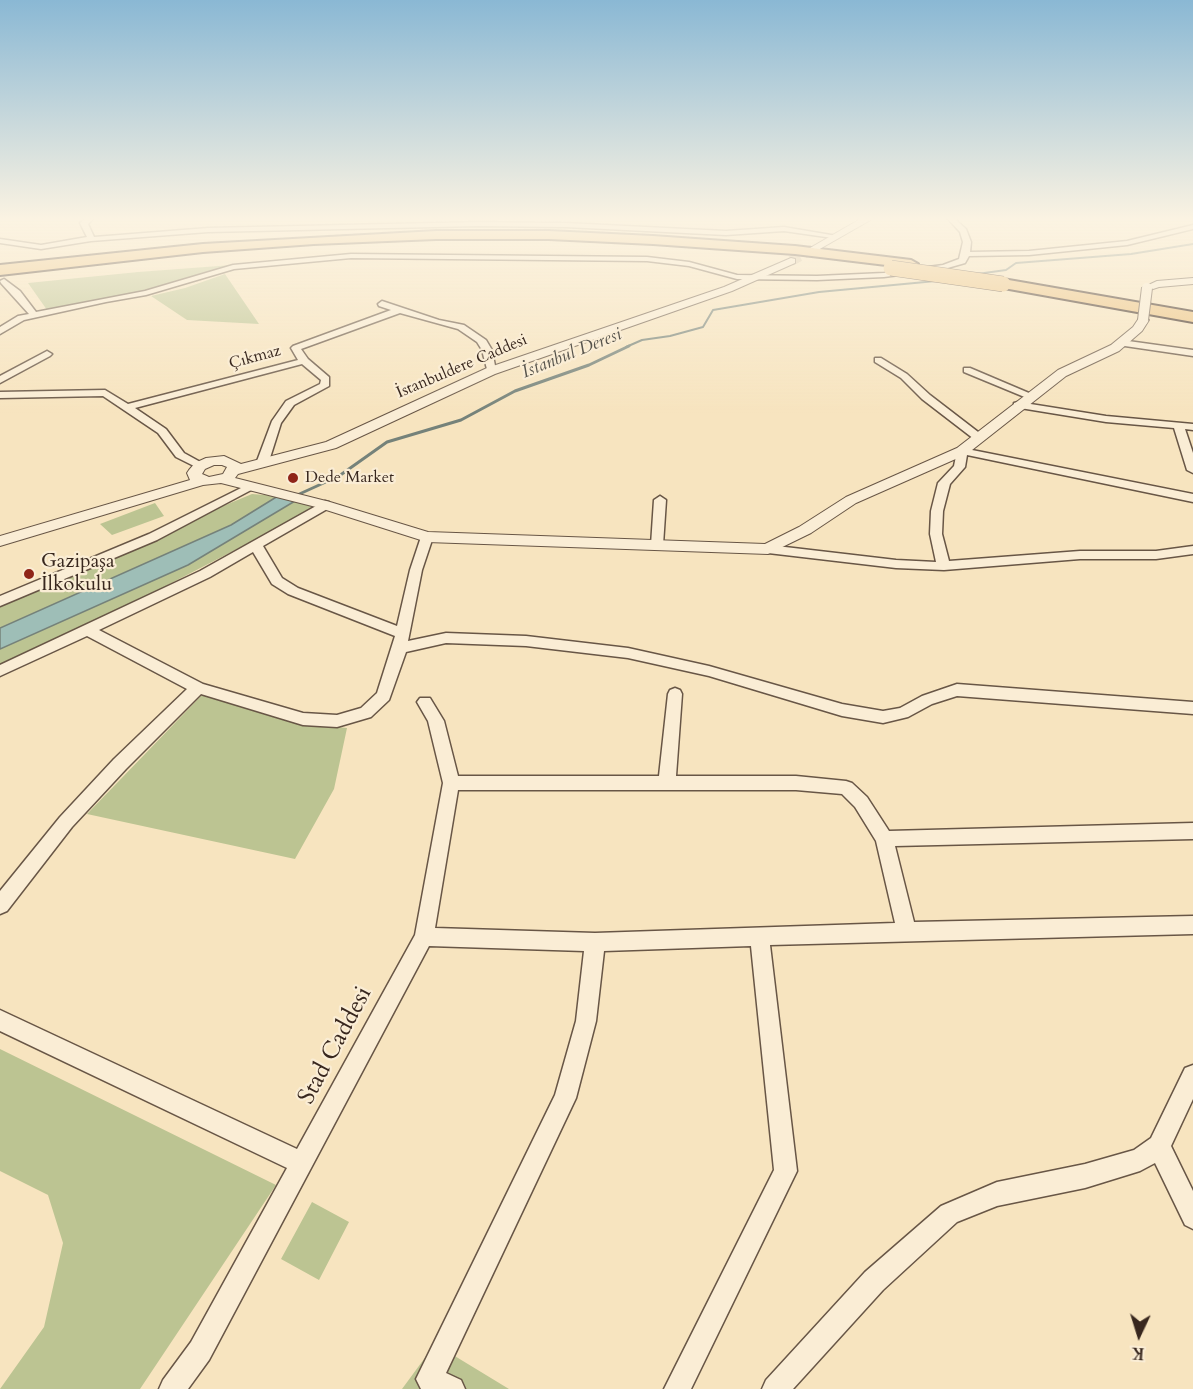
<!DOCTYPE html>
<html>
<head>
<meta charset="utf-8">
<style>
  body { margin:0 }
  #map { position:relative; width:1193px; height:1389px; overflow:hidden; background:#f7e4bf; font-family:Cardo,serif }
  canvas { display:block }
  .north { position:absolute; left:1109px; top:1305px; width:60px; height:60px; -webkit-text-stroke:4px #faedd5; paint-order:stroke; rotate:184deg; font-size:16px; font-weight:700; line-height:24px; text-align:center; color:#38271e }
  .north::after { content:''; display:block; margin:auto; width:21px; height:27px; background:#38271e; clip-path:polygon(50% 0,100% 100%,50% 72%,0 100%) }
</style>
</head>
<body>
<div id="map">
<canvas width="1193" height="1389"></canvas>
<div class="north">K</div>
</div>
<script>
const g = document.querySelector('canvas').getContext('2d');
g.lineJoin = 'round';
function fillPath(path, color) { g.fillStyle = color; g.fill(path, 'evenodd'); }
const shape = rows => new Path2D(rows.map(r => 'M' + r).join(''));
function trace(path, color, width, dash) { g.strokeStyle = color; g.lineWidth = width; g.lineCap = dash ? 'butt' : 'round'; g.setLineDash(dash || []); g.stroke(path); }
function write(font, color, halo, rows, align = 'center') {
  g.font = font + ' Cardo,serif'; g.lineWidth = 4.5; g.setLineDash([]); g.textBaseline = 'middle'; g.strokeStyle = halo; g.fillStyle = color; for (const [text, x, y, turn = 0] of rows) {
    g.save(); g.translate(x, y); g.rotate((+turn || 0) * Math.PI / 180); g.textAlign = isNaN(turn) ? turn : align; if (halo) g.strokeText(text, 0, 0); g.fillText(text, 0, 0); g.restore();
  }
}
fillPath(shape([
  [232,265,192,279,145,292,47,310,28,283,138,272],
  [225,274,259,324,187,320,151,296,185,288],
  [252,494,278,496,231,525,0,628,0,599],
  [295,501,316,508,104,618,0,667,0,649,188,565],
  [155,503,164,516,112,535,100,524],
  [202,695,306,724,347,728,334,789,295,859,87,814],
  [0,1049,276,1185,140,1389,0,1389,44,1327,63,1243,48,1195,0,1171],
  [312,1202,349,1222,319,1280,281,1259],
  [435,1344,509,1389,402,1389]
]), '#bcc492');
const water = shape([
  [278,496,295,501,188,565,0,649,0,628,231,525,278,496]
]);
fillPath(water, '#9ebeb7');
trace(water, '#75827a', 1.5);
trace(shape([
  [977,274,1006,270,1016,263,1131,254,1193,244],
  [626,347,642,340,670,336,703,327,713,310,819,292,936,281]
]), '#75827a', 2);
trace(shape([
  [295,496,339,476,387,442,461,420,515,391,589,365,629,346]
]), '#75827a', 3);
trace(shape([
  [791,261,815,248]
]), '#d1be9f', 10, [10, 5]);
const minor = shape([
  [86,218,94,218,88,224,94,237,208,228,478,222,566,223,726,231,784,227,837,236,833,238,784,231,726,235,566,227,478,226,208,232,91,241,41,249,0,243,0,239,41,245,87,237,80,223,86,218],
  [947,218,954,218,966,229,971,242,970,252,1029,251,1127,241,1193,225,1193,229,1127,245,1029,255,969,256,965,263,944,269,884,277,817,280,737,279,689,266,647,261,351,258,234,269,146,295,106,302,24,320,0,334,0,327,18,316,29,314,1,283,0,281,4,279,20,291,36,312,145,291,233,265,351,254,647,257,689,262,737,275,817,276,884,273,943,265,959,259,963,242,960,232,947,218],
  [382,301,439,320,464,325,486,340,492,350,496,371,488,373,482,350,477,342,458,329,400,313,301,349,308,359,329,377,329,386,294,405,281,423,269,461,263,464,257,461,272,421,286,401,320,384,321,380,302,364,135,408,166,429,184,453,204,464,204,468,200,469,176,457,158,433,103,396,0,398,0,392,105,390,128,404,298,360,291,348,293,346,391,310,379,306,378,304,382,301],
  [1121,340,1193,350,1193,356,1118,345,1118,341,1121,340],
  [47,351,52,354,50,356,0,383,0,376,47,351],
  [875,358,881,358,907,374,930,395,982,435,982,439,974,439,922,399,901,378,875,362,875,358],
  [964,368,970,368,1036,396,1027,398,964,372,964,368],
  [1018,402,1106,416,1193,424,1193,430,1185,429,1193,453,1193,473,1187,470,1174,428,1106,422,1014,407,1014,403,1018,402],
  [962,448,1193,494,1193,502,967,455,965,467,950,484,943,511,942,534,949,561,1080,551,1156,551,1193,546,1193,554,1156,559,1080,559,944,570,896,568,768,553,762,549,768,545,896,560,936,562,930,534,931,511,938,483,954,466,957,451,962,448],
  [249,484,255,487,253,489,157,540,0,606,0,596,149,534,249,484],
  [660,496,666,500,663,545,657,549,651,545,654,500,660,496],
  [325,501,329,502,329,508,263,546,282,578,298,588,397,626,410,570,421,537,427,533,431,534,433,537,422,570,408,641,446,633,526,636,628,648,709,666,842,704,883,711,900,708,922,696,957,684,1193,702,1193,714,957,696,932,704,908,717,883,723,842,716,709,676,628,658,526,646,446,643,406,652,389,700,371,717,337,727,303,725,201,694,126,769,72,827,7,911,0,914,0,891,60,817,114,759,187,689,87,636,0,676,0,665,200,571,325,501],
  [253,552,272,584,288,594,395,636,377,693,361,708,337,715,303,713,203,684,99,630,210,577,253,552],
  [675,688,680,690,682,694,676,776,796,776,846,781,852,783,867,797,889,831,1193,823,1193,839,895,846,914,922,1193,916,1193,934,770,945,797,1171,691,1389,664,1389,774,1170,751,946,604,951,596,1021,576,1098,446,1373,461,1380,465,1389,421,1389,416,1379,555,1095,576,1021,584,951,429,946,209,1360,188,1389,159,1389,163,1380,191,1342,287,1168,0,1031,0,1010,297,1149,415,935,443,783,428,721,417,702,420,698,430,698,444,721,458,776,659,776,668,694,670,690,675,688],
  [458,790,796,790,842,794,855,807,876,841,895,923,595,933,435,928,458,790],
  [1193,1065,1193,1099,1171,1146,1193,1191,1193,1229,1185,1225,1155,1163,1140,1171,1085,1188,997,1206,957,1222,883,1290,793,1389,762,1389,766,1380,865,1272,941,1206,997,1182,1085,1164,1134,1150,1151,1138,1185,1068,1193,1065]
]);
const tertiary = shape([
  [862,218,874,218,818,250,810,248,862,218],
  [791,258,795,259,795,263,732,291,495,374,336,448,238,474,235,478,330,502,428,532,765,544,799,527,846,497,957,448,1058,370,1111,345,1133,327,1139,318,1147,318,1149,320,1142,331,1119,351,1066,376,967,454,856,503,811,533,768,554,427,542,320,508,221,483,203,485,0,546,0,536,190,480,187,473,189,470,195,463,206,458,224,456,241,464,326,442,487,368,724,287,791,258],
  [214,465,222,465,227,467,223,474,209,477,202,474,205,469,214,465],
  [1193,278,1193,284,1159,287,1147,291,1142,288,1157,281,1193,278]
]);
const motorway = shape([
  [436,231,549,231,653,236,795,246,911,260,918,264,911,268,795,254,653,244,549,239,436,239,314,244,203,252,0,275,0,265,203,244,436,231],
  [1003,279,1193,312,1193,322,998,287,995,284,1003,279]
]);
trace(minor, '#685646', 3);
trace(tertiary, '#685646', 2);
trace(motorway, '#38271e', 4);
fillPath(minor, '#faedd5');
fillPath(tertiary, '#faedd5');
fillPath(motorway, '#ecc280');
const tertiaryBridge = shape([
  [1143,320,1147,288]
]);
const motorwayBridge = shape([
  [891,268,1003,284]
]);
trace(tertiaryBridge, '#685646', 12, []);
trace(motorwayBridge, '#38271e', 16, []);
trace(tertiaryBridge, '#faedd5', 10);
trace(motorwayBridge, '#ecc280', 15);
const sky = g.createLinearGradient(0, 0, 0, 413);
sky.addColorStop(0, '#8ab8d4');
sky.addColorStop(0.53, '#fbf3e2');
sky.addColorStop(1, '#fbf3e200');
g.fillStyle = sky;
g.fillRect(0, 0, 1193, 413);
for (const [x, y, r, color] of [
  [293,478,6,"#8f2418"],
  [29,574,6,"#8f2418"]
]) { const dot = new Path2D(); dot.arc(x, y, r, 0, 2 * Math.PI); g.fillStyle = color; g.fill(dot); trace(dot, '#faedd5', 2); }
write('16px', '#38271e', '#faedd5', [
  ["Çıkmaz",255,358,-15],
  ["İstanbuldere Caddesi",462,367,-23]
]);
write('16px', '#38271e', '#faedd5', [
  ["Dede Market",305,478]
], 'left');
write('italic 18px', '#57544c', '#faedd5', [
  ["İstanbul Deresi",572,354,-22]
]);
write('20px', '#38271e', '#faedd5', [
  ["Gazipaşa",41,562],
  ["İlkokulu",41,585]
], 'left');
write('24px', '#38271e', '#faedd5', [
  ["Stad Caddesi",336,1046,-62]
]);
</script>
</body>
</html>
